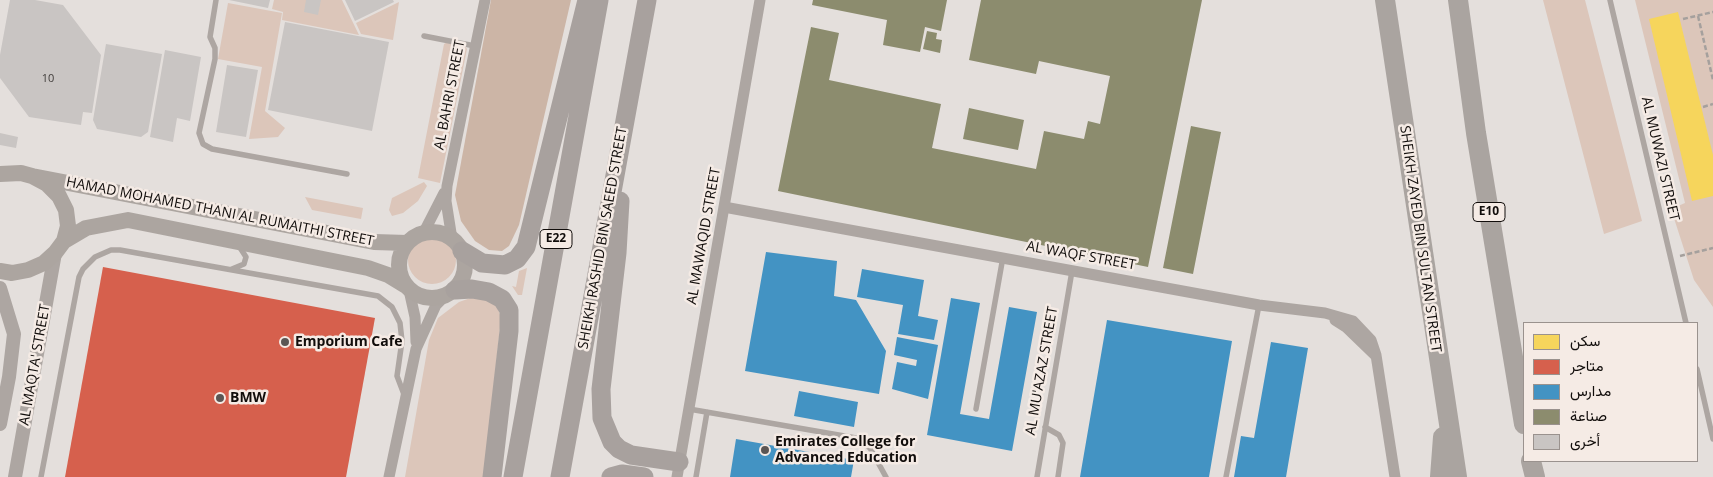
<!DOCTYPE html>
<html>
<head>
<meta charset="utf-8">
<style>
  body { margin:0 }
  #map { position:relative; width:1713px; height:477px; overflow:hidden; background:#e4dfdc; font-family:"Open Sans",Vazirmatn,sans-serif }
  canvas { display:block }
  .legend { position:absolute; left:1523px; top:322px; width:175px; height:140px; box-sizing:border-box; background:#f5ebe5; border:1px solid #9a928e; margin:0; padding:6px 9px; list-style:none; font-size:15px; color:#110d0b }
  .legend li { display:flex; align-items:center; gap:10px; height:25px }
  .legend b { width:25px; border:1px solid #9a928e }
</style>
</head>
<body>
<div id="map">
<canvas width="1713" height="477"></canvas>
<ul class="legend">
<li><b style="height:14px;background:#f6d55c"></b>سكن</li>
<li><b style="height:14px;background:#d6604d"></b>متاجر</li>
<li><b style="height:14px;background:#4393c3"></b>مدارس</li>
<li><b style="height:14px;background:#8c8c6e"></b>صناعة</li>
<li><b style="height:14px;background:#c9c5c3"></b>أخرى</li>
</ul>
</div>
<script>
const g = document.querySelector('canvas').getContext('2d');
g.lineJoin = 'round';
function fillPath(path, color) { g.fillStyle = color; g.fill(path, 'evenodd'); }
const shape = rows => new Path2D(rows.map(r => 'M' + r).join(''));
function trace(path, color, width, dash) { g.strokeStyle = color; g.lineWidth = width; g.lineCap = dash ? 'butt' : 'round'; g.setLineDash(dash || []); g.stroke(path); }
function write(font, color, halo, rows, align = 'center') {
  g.font = font + ' "Open Sans",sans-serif'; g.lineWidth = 5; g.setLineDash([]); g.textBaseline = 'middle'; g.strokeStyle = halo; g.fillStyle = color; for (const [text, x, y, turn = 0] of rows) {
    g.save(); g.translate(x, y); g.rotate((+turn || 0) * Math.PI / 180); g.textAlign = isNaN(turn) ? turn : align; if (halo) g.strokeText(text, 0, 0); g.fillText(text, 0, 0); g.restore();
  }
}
fillPath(shape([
  [274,0,342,0,359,35,282,20,283,12,272,9],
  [1543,0,1585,0,1642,221,1604,234],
  [1635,0,1713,0,1713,307,1694,280,1671,209,1685,203],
  [399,2,393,40,361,34,356,23],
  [228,3,282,13,265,111,285,128,278,137,249,139,262,67,218,59],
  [451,40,462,42,467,49,440,183,418,178,444,44],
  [424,182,427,186,418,201,403,213,392,216,389,210,392,198],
  [305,197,363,208,361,219,312,210],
  '408 260a24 24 0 1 1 48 0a24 24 0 1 1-48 0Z',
  [527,268,522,295,518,295,512,286,516,287,519,271],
  [479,295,496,302,501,318,484,477,405,477,429,340,438,318,459,302]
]), '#dcc6ba');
fillPath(shape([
  [491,0,571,0,519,225,509,246,502,251,489,250,475,241,461,221,455,195]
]), '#ccb5a6');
fillPath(shape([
  [1678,12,1713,155,1713,196,1692,201,1649,19]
]), '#f6d55c');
fillPath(shape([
  [103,267,375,318,346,477,65,477]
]), '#d6604d');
fillPath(shape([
  [766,252,837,261,834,296,856,300,886,351,879,394,745,371],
  [862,269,924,280,918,316,938,320,934,340,898,334,903,305,857,297],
  [951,298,980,303,960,414,989,419,1009,307,1037,312,1012,451,927,435],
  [1107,320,1232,341,1209,477,1080,477],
  [897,337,938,345,928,399,892,389,897,362,916,366,917,360,894,355],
  [1271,342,1308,348,1286,477,1234,477,1241,436,1254,438],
  [799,391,858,402,854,427,794,416],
  [736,439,854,460,851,477,730,477]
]), '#4393c3');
fillPath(shape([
  [813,0,947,0,941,31,925,27,920,52,883,45,887,20,812,5],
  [981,0,1202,0,1148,267,778,191,811,27,839,33,829,80,941,104,932,148,1036,169,1044,131,1084,139,1088,121,1100,124,1110,76,1039,61,1036,74,969,60],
  [927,31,937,33,936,39,942,40,940,53,923,49],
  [969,108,1024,120,1018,150,963,139],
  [1191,126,1221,132,1193,274,1163,268]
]), '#8c8c6e');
fillPath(shape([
  [10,0,35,0,63,5,101,55,92,113,83,112,81,125,29,117,0,78,0,55],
  [229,0,270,0,268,8],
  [306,0,321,0,318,15,304,12],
  [345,0,393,0,394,2,355,21],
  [285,22,389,42,372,131,268,110],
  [106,44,162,54,148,132,141,137,97,129,93,120],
  [165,50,201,57,190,121,177,118,173,142,150,137],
  [227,65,258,70,246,137,216,132],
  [0,133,18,137,16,148,0,145]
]), '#c9c5c3');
trace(shape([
  [1698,16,1713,80],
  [1683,19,1713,12],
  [1703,107,1713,104],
  [1680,256,1713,248]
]), '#a5a09d', 2.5, [5, 2.5]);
trace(shape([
  [216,0,210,37,215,48,215,59,199,133,203,144,212,149,347,174],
  [1610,0,1686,323],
  [424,36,475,46],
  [232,269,244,264,246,257,239,246],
  [1697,369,1713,439],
  [689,409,856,438,870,448,886,477],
  [976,409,1003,257],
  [1045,427,1059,435,1063,443,1058,477],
  [41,477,79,277,83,269,95,257,111,250,120,250,378,296,392,307,400,323,402,341,397,376,405,397],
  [696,477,707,412],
  [1037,477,1072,271],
  [1226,477,1259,305]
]), '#ada6a2', 5.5);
trace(shape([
  [724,207,1259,305,1325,313,1353,321,1371,340,1376,355,1395,477],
  [424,232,444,193],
  [452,239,446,201,447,186,485,0],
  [409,290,415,317,416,342],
  [1335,320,1346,327,1375,355],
  [389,477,416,349,436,305,445,296],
  [677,477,760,0]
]), '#ada6a2', 11);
trace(shape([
  [0,288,14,334,9,377,0,424],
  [15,477,55,253]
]), '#ada6a2', 14);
trace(shape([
  [0,174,21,173,32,176,47,184,59,196,66,210,68,226,64,241,55,253,44,263,28,270,12,273,0,271],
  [32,176,374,242,407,243],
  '399 265a33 33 0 1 1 66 0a33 33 0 1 1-66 0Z',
  [64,241,86,228,128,220,368,268,388,275,406,286]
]), '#aca5a0', 16);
trace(shape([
  [620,201,617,253,601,389,602,418,612,442,619,449,631,455,679,462],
  [462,251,482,263,505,265,517,259,526,247,587,0],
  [455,290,472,289,489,292,502,299,509,310,509,331,492,477],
  [513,477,599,0],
  [560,477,647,0],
  [611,477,622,474,644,477]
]), '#a8a19e', 19);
trace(shape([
  [1385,0,1457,477],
  [1458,0,1476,133,1524,424],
  [1531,461,1535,477],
  [1440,477,1443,437]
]), '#aaa4a0', 20);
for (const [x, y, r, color] of [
  [285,342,5,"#5b5654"],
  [220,398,5,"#5b5654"],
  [765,450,5,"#5b5654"]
]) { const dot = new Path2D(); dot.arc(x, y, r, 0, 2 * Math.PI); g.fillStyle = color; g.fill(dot); trace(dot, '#f5ebe5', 2); }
write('11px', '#403c3a', null, [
  ["10",48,79]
]);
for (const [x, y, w] of [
  [1489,212,32],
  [556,239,32]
]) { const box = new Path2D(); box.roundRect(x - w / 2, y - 9.5, w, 19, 4); g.fillStyle = '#f5ebe5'; g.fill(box); trace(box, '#110d0b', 1); }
write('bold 12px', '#110d0b', null, [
  ["E10",1489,212],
  ["E22",556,239]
]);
write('14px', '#110d0b', '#f5ebe5', [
  ["AL BAHRI STREET",450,95,-79],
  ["AL MUWAZI STREET",1660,159,77],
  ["HAMAD MOHAMED THANI AL RUMAITHI STREET",220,212,11],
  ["AL MAWAQID STREET",704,236,-80],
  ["SHEIKH RASHID BIN SAEED STREET",603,238,-80],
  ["SHEIKH ZAYED BIN SULTAN STREET",1420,239,82],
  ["AL WAQF STREET",1081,256,10],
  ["AL MAQTA' STREET",35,365,-80],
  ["AL MU'AZAZ STREET",1042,371,-80]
]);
write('bold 14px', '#110d0b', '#f5ebe5', [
  ["Emporium Cafe",295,342],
  ["BMW",230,398],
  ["Emirates College for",775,442],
  ["Advanced Education",775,458]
], 'left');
</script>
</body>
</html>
